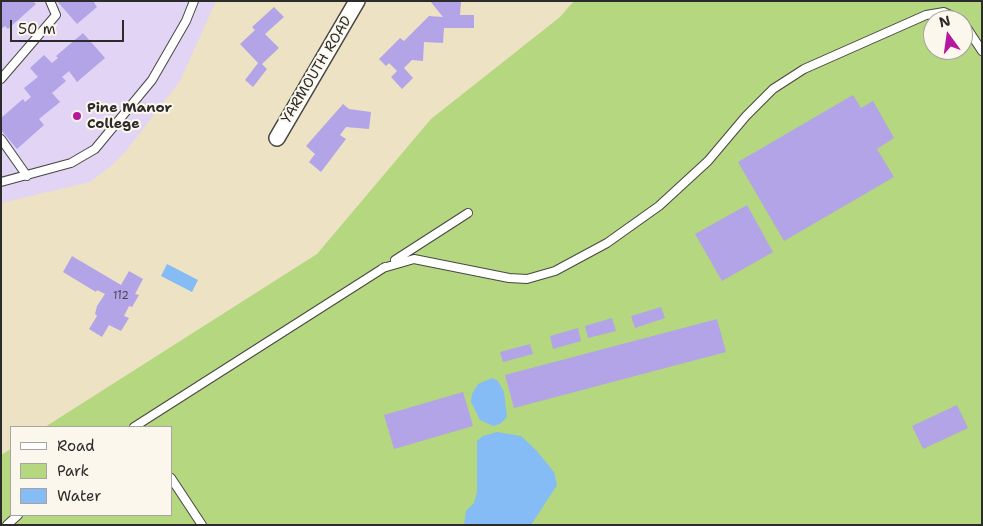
<!DOCTYPE html>
<html>
<head>
<meta charset="utf-8">
<style>
  body { margin:0 }
  #map { position:relative; width:983px; height:526px; overflow:hidden; background:#ede2c3; font-family:"Shantell Sans",sans-serif }
  canvas { display:block }
  .frame { position:absolute; inset:0; border:2px solid #2b2b2b; pointer-events:none }
  .legend { position:absolute; left:10px; top:426px; width:162px; height:90px; box-sizing:border-box; background:#fbf7ec; border:1px solid #a8a59f; margin:0; padding:6px 9px; list-style:none; font-size:15px; color:#2b2b2b }
  .legend li { display:flex; align-items:center; gap:10px; height:25px }
  .legend b { width:25px; border:1px solid #a8a59f }
  .north { position:absolute; left:923px; top:10px; width:50px; height:50px; box-sizing:border-box; background:#fbf7ec; border:1px solid #a8a59f; border-radius:50%; rotate:346deg; font-size:14px; font-weight:700; line-height:20px; text-align:center; color:#2b2b2b }
  .north::after { content:''; display:block; margin:auto; width:18px; height:22px; background:#b5179e; clip-path:polygon(50% 0,100% 100%,50% 72%,0 100%) }
  .scale { position:absolute; left:10px; top:20px; width:114px; height:22px; box-sizing:border-box; border:2px solid #2b2b2b; border-top:0; padding-left:6px; font-size:15px; line-height:18px; white-space:nowrap; color:#2b2b2b; -webkit-text-stroke:4px #fbf7ec; paint-order:stroke }
</style>
</head>
<body>
<div id="map">
<canvas width="983" height="526"></canvas>
<div class="frame"></div>
<ul class="legend">
<li><b style="height:6px;background:#fff"></b>Road</li>
<li><b style="height:14px;background:#b4d77f"></b>Park</li>
<li><b style="height:14px;background:#86bcf5"></b>Water</li>
</ul>
<div class="north">N</div>
<div class="scale">50 m</div>
</div>
<script>
const g = document.querySelector('canvas').getContext('2d');
g.lineJoin = 'round';
function fillPath(path, color) { g.fillStyle = color; g.fill(path, 'evenodd'); }
const shape = rows => new Path2D(rows.map(r => 'M' + r).join(''));
function trace(path, color, width, dash) { g.strokeStyle = color; g.lineWidth = width; g.lineCap = dash ? 'butt' : 'round'; g.setLineDash(dash || []); g.stroke(path); }
function write(font, color, halo, rows, align = 'center') {
  g.font = font + ' "Shantell Sans",sans-serif'; g.lineWidth = 4; g.setLineDash([]); g.textBaseline = 'middle'; g.strokeStyle = halo; g.fillStyle = color; for (const [text, x, y, turn = 0] of rows) {
    g.save(); g.translate(x, y); g.rotate((+turn || 0) * Math.PI / 180); g.textAlign = isNaN(turn) ? turn : align; if (halo) g.strokeText(text, 0, 0); g.fillText(text, 0, 0); g.restore();
  }
}
fillPath(shape([
  [1,1,216,1,180,81,126,151,111,166,90,182,1,203]
]), '#e1d4f4');
fillPath(shape([
  [574,1,982,1,982,525,1,525,1,455,11,449,11,515,171,515,171,427,45,427,317,254,431,119,560,17],
  [933,20,963,20,963,50,933,50]
]), '#b4d77f');
fillPath(shape([
  [167,264,198,280,192,292,161,276],
  [492,378,498,381,504,392,507,417,500,424,493,426,480,420,471,402,472,394,478,384],
  [497,432,521,436,536,450,554,472,557,485,531,525,464,525,466,511,474,503,477,492,477,441,483,436]
]), '#86bcf5');
fillPath(shape([
  [1,1,33,1,36,4,8,29,5,26,1,29],
  [57,1,93,1,97,7,77,24],
  [430,1,461,2,460,15,474,15,474,28,444,28,443,43,424,42,423,61,412,60,404,68,413,78,402,89,391,77,397,71,389,63,386,66,379,59,400,38,404,41,429,16,443,17],
  [274,7,284,17,265,34,279,48,262,64,267,69,253,87,245,80,258,63,240,44,255,30,252,27],
  [83,33,105,58,77,82,69,71,62,77,66,81,52,93,60,102,39,119,44,125,17,149,1,130,1,118,23,99,25,102,31,97,24,88,38,77,30,68,44,55,52,63,58,58,56,56],
  [853,95,861,108,873,101,894,138,877,149,894,177,784,241,738,162],
  [343,104,349,109,371,112,369,129,346,127,340,135,346,139,321,172,309,162,315,154,306,146],
  [747,205,773,252,722,281,695,234],
  [72,256,121,285,129,271,143,279,135,294,139,295,132,307,129,306,124,316,129,318,121,331,109,325,102,337,89,329,97,316,95,314,97,306,105,294,97,290,96,292,63,272],
  [661,307,665,318,635,328,631,316],
  [612,318,616,331,588,338,585,326],
  [717,319,726,352,514,408,505,375],
  [578,328,581,341,553,349,550,336],
  [530,344,533,354,503,362,500,352],
  [463,392,473,426,394,449,384,415],
  [957,405,968,428,923,449,912,426]
]), '#b3a4e7');
const lane = shape([
  [963,22,982,51],
  [1,79,56,15,50,1],
  [1,139,27,176],
  [1,182,71,163,95,149,152,80,186,21,194,1],
  [395,260,468,213],
  [383,268,414,259,509,278,527,279,555,271,607,243,659,206,708,161,746,116,773,89,804,69,926,15,944,12,961,20],
  [134,427,385,267],
  [171,478,202,525],
  [7,525,18,515]
]);
const street = shape([
  [277,138,357,1]
]);
trace(lane, '#484642', 10);
trace(street, '#484642', 18);
trace(lane, '#fff', 8);
trace(street, '#fff', 15);
for (const [x, y, r, color] of [
  [77,116,5,"#b5179e"]
]) { const dot = new Path2D(); dot.arc(x, y, r, 0, 2 * Math.PI); g.fillStyle = color; g.fill(dot); trace(dot, '#fbf7ec', 2); }
write('11px', '#4d495a', null, [
  ["112",121,296]
]);
write('14px', '#2b2b2b', '#fbf7ec', [
  ["YARMOUTH ROAD",317,70,-59]
]);
write('bold 14px', '#2b2b2b', '#fbf7ec', [
  ["Pine Manor",87,108],
  ["College",87,124]
], 'left');
</script>
</body>
</html>
